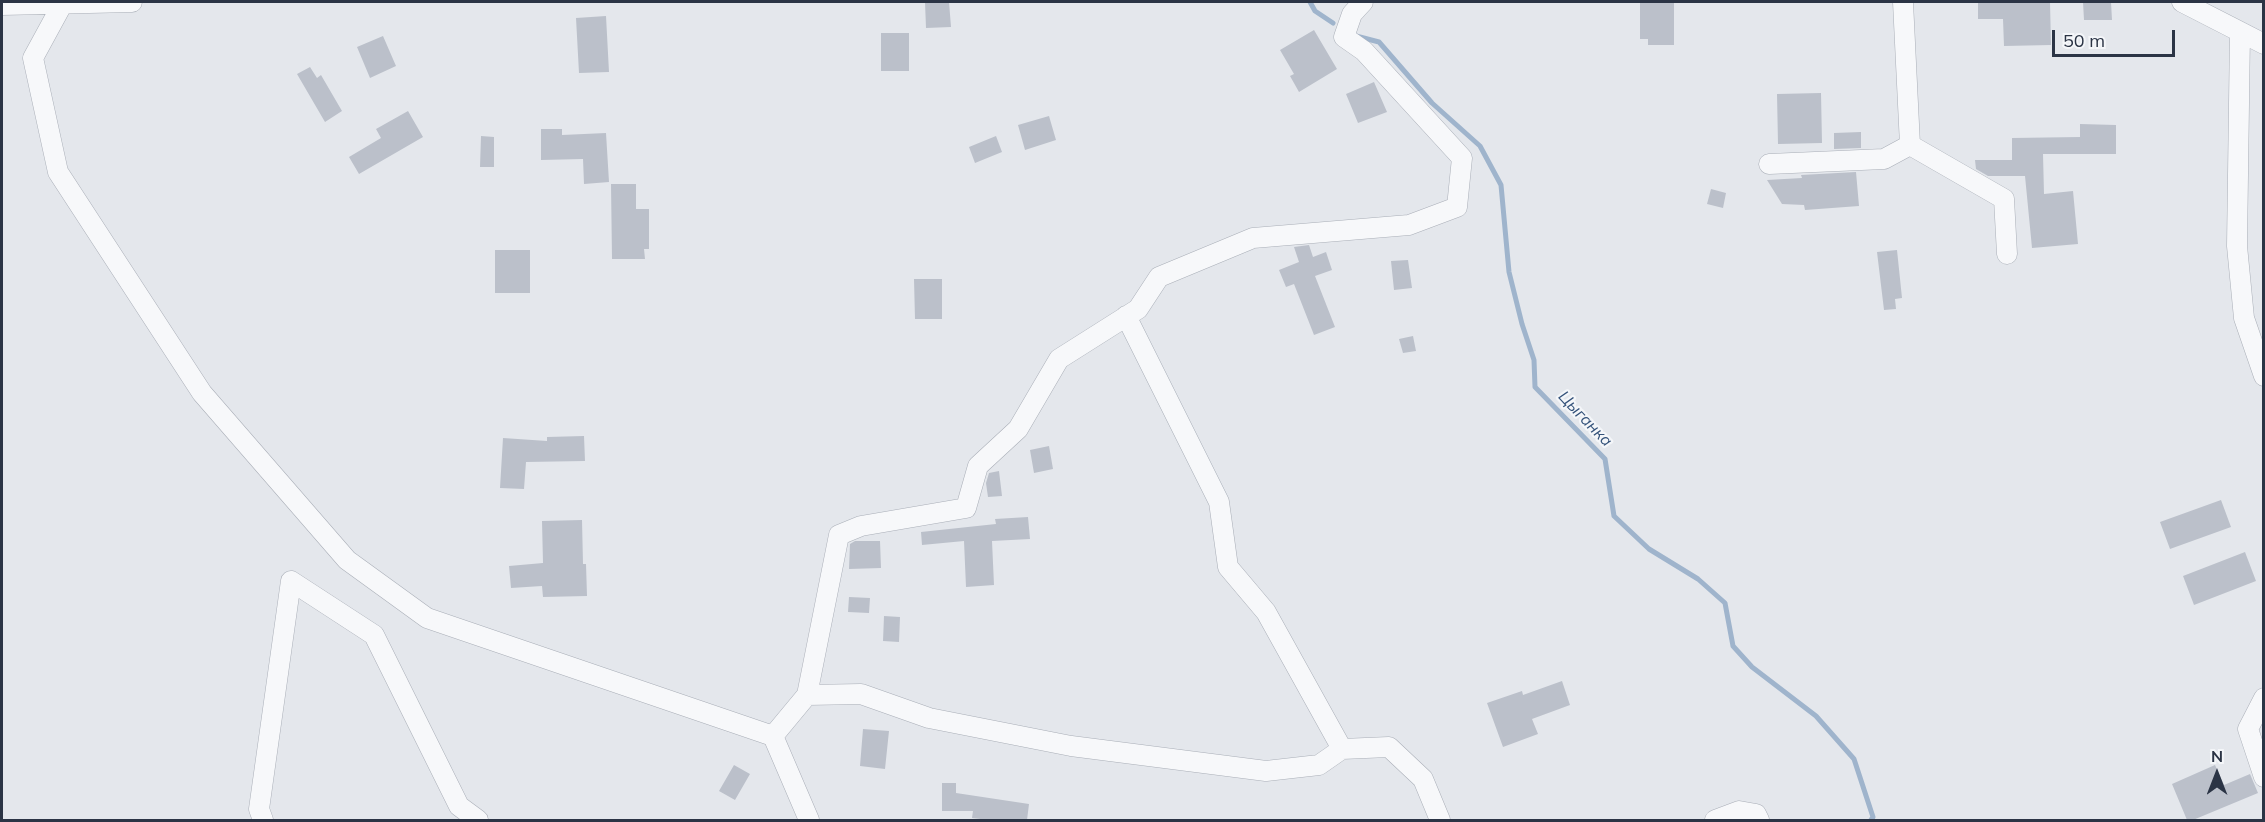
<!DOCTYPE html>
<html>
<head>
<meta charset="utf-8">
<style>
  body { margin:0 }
  #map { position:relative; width:2265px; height:822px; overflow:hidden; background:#e4e7ec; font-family:Mulish,sans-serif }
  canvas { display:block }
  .frame { position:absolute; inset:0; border:3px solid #2b3445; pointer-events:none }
  .north { position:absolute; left:2187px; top:744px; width:60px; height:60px; -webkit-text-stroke:4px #f4f6f9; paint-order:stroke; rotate:0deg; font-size:16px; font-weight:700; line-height:24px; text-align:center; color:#2b3445 }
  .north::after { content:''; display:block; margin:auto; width:21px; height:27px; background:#2b3445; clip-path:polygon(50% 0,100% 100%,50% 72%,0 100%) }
  .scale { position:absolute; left:2052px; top:30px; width:123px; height:27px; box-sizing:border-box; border:3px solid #2b3445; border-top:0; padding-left:8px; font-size:18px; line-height:21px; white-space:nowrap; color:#2b3445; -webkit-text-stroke:4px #f4f6f9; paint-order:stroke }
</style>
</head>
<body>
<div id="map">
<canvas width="2265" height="822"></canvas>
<div class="frame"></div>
<div class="north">N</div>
<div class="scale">50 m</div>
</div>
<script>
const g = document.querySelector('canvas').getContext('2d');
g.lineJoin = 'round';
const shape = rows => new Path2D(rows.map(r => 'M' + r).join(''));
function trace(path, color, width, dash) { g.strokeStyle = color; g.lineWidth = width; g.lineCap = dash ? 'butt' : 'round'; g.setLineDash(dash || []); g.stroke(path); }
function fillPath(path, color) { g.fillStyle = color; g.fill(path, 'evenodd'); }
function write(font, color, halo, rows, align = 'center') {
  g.font = font + ' Mulish,sans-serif'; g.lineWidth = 4.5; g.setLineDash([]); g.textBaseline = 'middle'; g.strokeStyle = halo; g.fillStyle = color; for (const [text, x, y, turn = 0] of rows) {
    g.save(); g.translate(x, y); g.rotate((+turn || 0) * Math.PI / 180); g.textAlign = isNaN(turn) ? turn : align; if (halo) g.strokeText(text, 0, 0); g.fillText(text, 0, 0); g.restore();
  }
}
trace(shape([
  [1310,2,1315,11,1333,23],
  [1356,36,1379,42,1432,103,1480,146,1501,185,1509,272,1522,324,1534,360,1535,387,1605,459,1614,516,1649,549,1698,579,1725,603,1733,646,1752,667,1816,716,1854,759,1873,817,1871,820]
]), '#9fb4cc', 5);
fillPath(shape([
  [925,2,949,2,951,27,926,28],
  [1640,2,1674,2,1674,45,1648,45,1648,39,1640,39],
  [1978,2,2050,2,2051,45,2004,46,2003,19,1978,19],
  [2083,2,2111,2,2112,20,2084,20],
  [606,16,609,72,579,73,576,18],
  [1314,30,1337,69,1299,92,1290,76,1294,74,1280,50],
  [881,33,909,33,909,71,881,71],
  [383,36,396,66,370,78,357,47],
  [310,67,317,78,321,75,342,111,325,122,297,74],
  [1374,82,1387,112,1358,123,1346,94],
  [1821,93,1822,143,1778,144,1777,94],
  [408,111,423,137,359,174,349,157,381,138,376,129],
  [1049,116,1056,140,1025,150,1018,125],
  [2080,124,2116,125,2116,154,2043,154,2044,194,2073,191,2078,244,2032,248,2025,176,1988,176,1976,169,1975,160,2012,160,2012,138,2080,137],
  [541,129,562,129,562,135,606,133,609,182,584,184,583,159,541,160],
  [1861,132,1861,148,1834,149,1834,133],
  [481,136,494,137,494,167,480,167],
  [996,136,1002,152,975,163,969,147],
  [1856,172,1859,206,1805,210,1804,205,1782,204,1767,180,1802,178,1801,175],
  [611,184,636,184,636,209,649,209,649,249,644,249,645,259,612,259],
  [1711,189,1726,193,1723,208,1707,204],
  [1309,245,1313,257,1326,252,1332,270,1315,276,1335,327,1314,335,1294,284,1286,287,1279,270,1299,262,1294,247],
  [495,250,530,250,530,293,495,293],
  [1897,250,1902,298,1895,299,1896,309,1884,310,1877,252],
  [1408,260,1412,288,1394,290,1391,261],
  [914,279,942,279,942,319,915,319],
  [1413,336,1416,351,1403,353,1399,339],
  [584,436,585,461,526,462,524,489,500,488,503,438,547,441,547,437],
  [1049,446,1053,469,1034,473,1030,450],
  [999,471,1002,496,988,497,986,483,989,473],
  [2221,500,2231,527,2170,549,2160,522],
  [1028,517,1030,539,992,541,994,585,966,587,964,541,922,545,921,532,996,524,995,519],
  [582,520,583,564,586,564,587,596,543,597,542,586,511,588,509,566,543,563,542,521],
  [855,541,880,541,881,568,849,569,850,544],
  [2245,552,2256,581,2194,605,2183,576],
  [849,597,870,598,869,613,848,612],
  [884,616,900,617,899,642,883,641],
  [1562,681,1570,705,1532,719,1538,734,1503,747,1487,703,1522,691,1523,695],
  [863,729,889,731,885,769,860,766],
  [734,765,750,774,735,800,719,791],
  [2215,765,2224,785,2250,774,2258,793,2193,820,2187,820,2172,784],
  [942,783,956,783,956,793,1029,804,1027,820,989,820,972,818,973,811,942,811]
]), '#bbc0ca');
const minor = shape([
  [1903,2,1910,145,2004,199,2007,254],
  [2182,2,2264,44],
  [63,3,33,58,58,172,202,393,347,560,427,618,773,736,809,820],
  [2,5,132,2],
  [2240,32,2237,246,2244,318,2264,376],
  [1769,164,1884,159,1910,145],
  [1126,316,1219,502,1228,567,1266,612,1342,749,1389,747,1423,779,1440,820],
  [807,695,861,694,929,718,1071,746,1266,771,1319,765,1342,749],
  [2264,698,2248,729,2264,777],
  [773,736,807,695,839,535,861,526,966,508,978,466,1018,429,1059,359,1138,309,1159,277,1253,238,1409,225,1457,207,1462,158,1364,51,1344,37,1352,14,1363,2],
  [263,820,259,809,291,581,374,635,459,806,478,820],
  [1715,820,1739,811,1756,814,1759,820]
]);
trace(minor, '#a9aeb7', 21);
trace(minor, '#f7f8fa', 20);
write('italic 16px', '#34527a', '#f4f6f9', [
  ["Цыганка",1585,419,46]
]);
</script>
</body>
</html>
